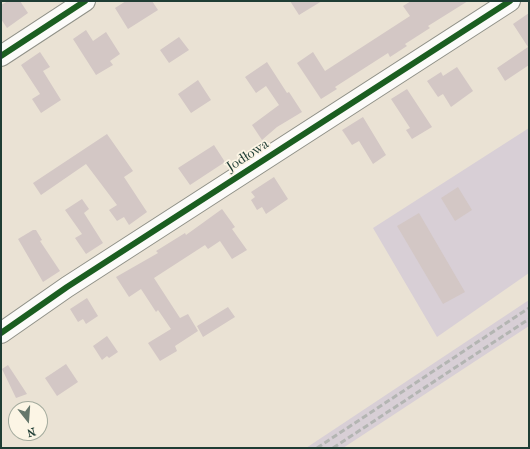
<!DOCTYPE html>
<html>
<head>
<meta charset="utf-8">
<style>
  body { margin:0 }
  #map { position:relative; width:530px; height:449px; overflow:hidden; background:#eae2d4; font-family:"IM FELL French Canon",serif }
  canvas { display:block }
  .frame { position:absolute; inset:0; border:2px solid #1f3d34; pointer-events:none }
  .north { position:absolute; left:8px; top:401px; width:40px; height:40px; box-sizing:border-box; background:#fcf5e5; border:1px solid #a4ab9e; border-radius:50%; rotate:163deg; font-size:11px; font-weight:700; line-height:16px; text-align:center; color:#1f3d34 }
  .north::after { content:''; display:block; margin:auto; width:14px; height:18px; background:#66776c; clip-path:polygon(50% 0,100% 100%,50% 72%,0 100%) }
</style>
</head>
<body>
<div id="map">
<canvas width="530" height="449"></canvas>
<div class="frame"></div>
<div class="north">N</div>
</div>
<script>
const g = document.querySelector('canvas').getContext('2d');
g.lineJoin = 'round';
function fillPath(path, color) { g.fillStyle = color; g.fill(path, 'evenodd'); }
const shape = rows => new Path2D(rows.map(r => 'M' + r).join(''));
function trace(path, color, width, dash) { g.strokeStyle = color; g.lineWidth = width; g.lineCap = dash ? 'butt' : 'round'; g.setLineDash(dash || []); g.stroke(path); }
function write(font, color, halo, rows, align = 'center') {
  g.font = font + ' "IM FELL French Canon",serif'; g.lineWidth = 3.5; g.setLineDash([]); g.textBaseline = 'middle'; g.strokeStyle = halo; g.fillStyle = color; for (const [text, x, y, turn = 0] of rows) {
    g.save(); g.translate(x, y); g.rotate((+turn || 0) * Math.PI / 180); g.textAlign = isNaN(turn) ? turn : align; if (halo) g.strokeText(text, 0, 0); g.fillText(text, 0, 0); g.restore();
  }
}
fillPath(shape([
  [529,128,529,273,437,337,373,228],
  [529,300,529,326,477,360,343,448,306,448]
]), '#d8cfd6');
fillPath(shape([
  [8,1,20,1,28,13,7,28,1,19,1,5],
  [126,1,152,1,158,10,128,29,115,8],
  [290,1,322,1,299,15],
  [411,1,468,1,428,26,430,28,405,44,407,46,390,57,388,53,335,87,337,89,321,99,297,63,313,52,325,71,410,16,403,6],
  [529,13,529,65,505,81,497,68,528,47,513,24],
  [86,30,93,41,106,32,120,54,110,61,113,65,96,75,73,39],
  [179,37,189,50,169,63,160,50],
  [40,52,50,67,43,71,61,100,41,113,32,99,40,94,21,65],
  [267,62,287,93,289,92,302,112,277,127,262,140,252,125,279,105,266,86,256,93,245,77],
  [457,67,473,91,451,107,443,94,438,97,427,81,441,72,443,76],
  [198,80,211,100,191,113,178,94],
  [407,89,432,127,412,139,406,130,410,128,391,99],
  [363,117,386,155,373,164,359,141,352,145,342,130],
  [107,134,133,171,124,177,147,212,129,225,124,217,117,221,109,210,117,205,86,164,41,195,33,183],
  [214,145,225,162,190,185,178,168],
  [274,177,288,199,266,214,262,207,257,210,251,200,255,197,251,192],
  [458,187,472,210,455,221,441,198],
  [82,199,89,209,84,213,103,243,86,254,75,238,82,234,65,210],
  [222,209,235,227,232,229,247,250,232,259,220,241,208,249,205,245,154,278,180,318,188,314,198,331,175,346,177,351,160,361,148,343,171,329,158,310,156,312,141,289,129,297,116,277,158,253,156,251,185,233,186,235],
  [419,213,465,292,443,304,397,226],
  [33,230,36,230,42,240,40,241,60,271,43,282,18,239],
  [87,298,98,316,86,324,83,319,78,322,70,309],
  [228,307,235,317,203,337,197,326],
  [107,336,118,352,109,358,107,356,102,360,93,346],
  [66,364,78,382,57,396,45,378],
  [8,365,27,394,16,398,2,369]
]), '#d3c7c5');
const minor = shape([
  [1,56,85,1],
  [1,333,67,287,510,1]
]);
trace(minor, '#909188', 22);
trace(minor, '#fcfbf9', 20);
trace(shape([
  [317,448,529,308],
  [333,448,529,319]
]), '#b3b5b2', 3, [6, 3]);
trace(shape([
  [1,56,85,1],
  [1,333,67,287,510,1]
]), '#1b5e20', 6);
write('14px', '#1f3d34', '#fcf5e5', [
  ["Jodłowa",248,156,-33]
]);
</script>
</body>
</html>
